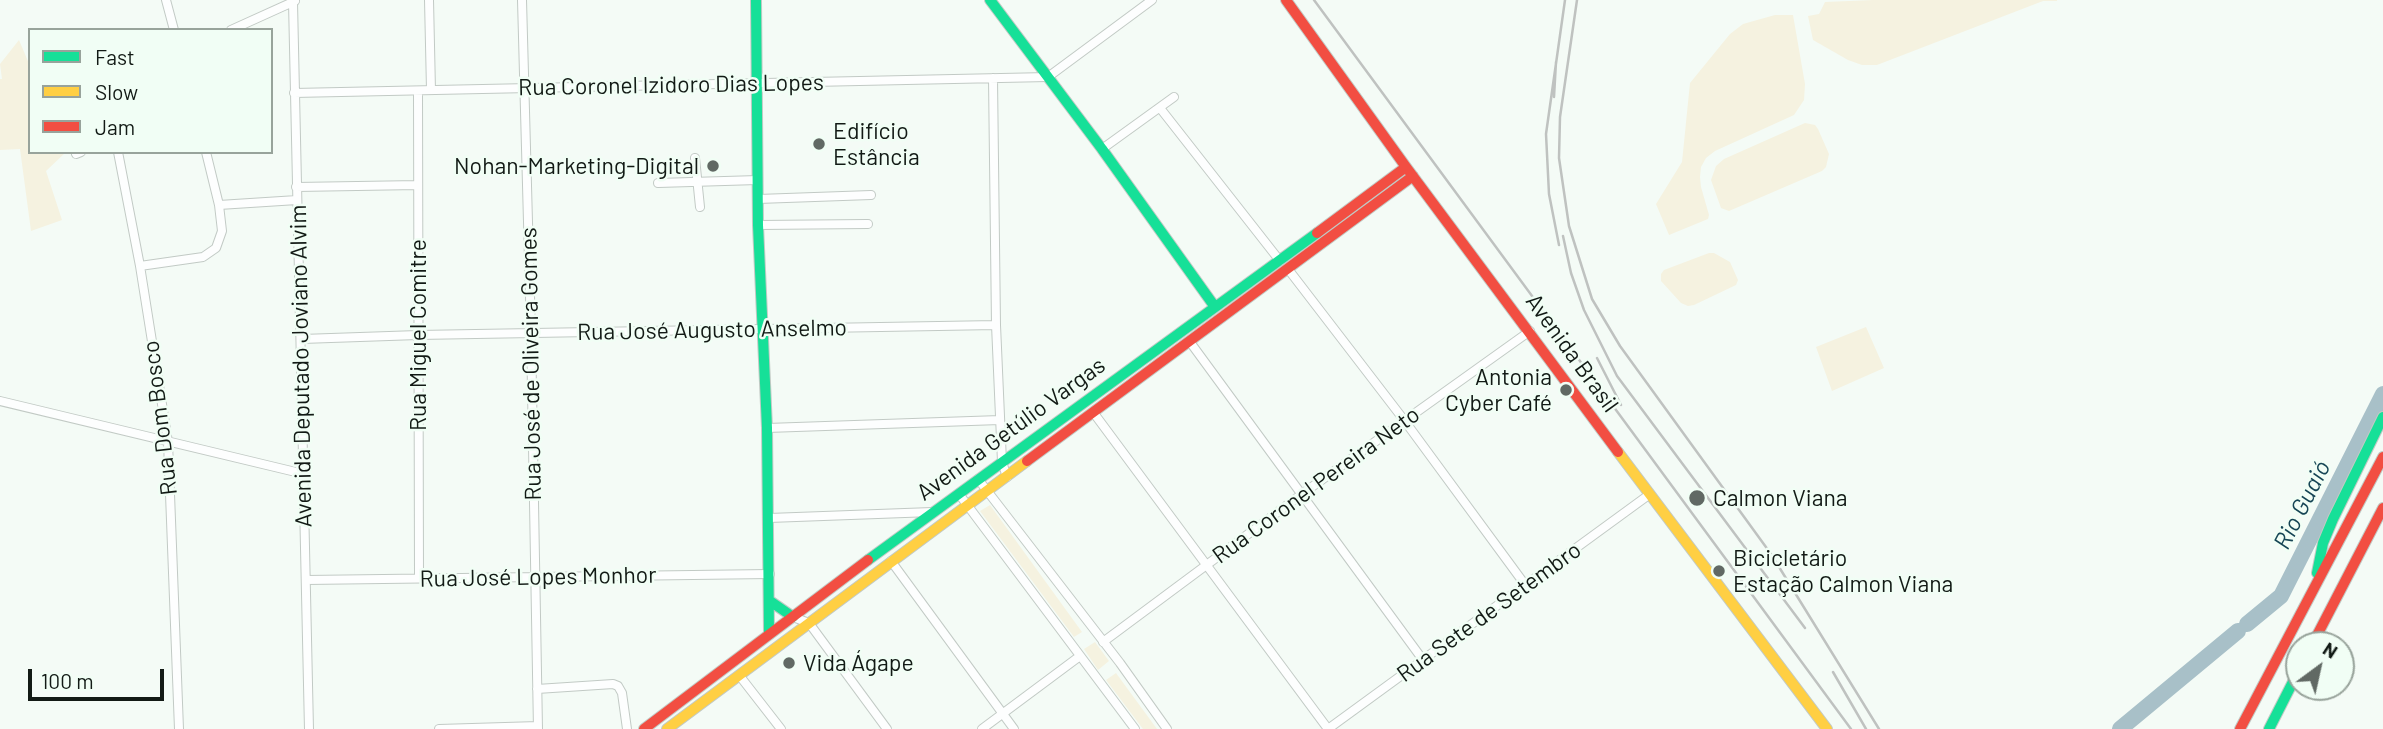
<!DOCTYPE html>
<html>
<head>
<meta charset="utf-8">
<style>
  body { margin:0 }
  #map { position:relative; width:2383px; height:729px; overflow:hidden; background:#f4fbf6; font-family:Barlow,sans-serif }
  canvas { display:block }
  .legend { position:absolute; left:28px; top:28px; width:245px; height:126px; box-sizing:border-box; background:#f1fef5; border:2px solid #98a39b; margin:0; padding:9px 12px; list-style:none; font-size:21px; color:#121a15 }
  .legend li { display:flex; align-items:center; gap:14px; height:35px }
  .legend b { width:35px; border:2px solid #98a39b }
  .north { position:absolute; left:2285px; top:631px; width:70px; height:70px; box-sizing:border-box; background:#f1fef5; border:2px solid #98a39b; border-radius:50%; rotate:33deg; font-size:19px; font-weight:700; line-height:28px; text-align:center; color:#121a15 }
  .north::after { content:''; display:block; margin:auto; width:24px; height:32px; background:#616964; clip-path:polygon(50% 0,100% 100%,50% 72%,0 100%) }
  .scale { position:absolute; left:28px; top:669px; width:136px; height:32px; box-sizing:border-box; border:4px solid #121a15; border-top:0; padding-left:9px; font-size:21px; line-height:24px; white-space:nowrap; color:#121a15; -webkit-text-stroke:5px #f1fef5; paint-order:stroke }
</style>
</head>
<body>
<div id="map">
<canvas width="2383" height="729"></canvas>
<ul class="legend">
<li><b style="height:9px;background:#16e098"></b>Fast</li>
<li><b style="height:9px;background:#ffcf43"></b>Slow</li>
<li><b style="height:9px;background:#f24e42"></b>Jam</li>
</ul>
<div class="north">N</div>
<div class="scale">100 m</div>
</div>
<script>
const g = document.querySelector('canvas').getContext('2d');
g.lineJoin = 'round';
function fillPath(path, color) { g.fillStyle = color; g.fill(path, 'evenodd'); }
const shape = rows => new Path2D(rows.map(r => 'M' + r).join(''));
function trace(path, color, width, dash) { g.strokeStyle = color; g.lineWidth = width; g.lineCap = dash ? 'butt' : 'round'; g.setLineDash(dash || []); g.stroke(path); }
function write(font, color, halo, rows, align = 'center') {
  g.font = font + ' Barlow,sans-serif'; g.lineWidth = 5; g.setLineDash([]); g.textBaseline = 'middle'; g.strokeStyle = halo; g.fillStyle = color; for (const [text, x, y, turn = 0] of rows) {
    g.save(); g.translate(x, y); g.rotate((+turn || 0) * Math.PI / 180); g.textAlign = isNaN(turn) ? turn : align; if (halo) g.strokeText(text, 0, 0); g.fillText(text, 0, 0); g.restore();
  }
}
fillPath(shape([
  [1873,0,2057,0,2057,1,2043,1,1877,65,1862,65,1848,60,1813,40,1808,16,1819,14,1825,2],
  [1775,15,1793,15,1805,84,1804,100,1794,115,1715,151,1706,158,1701,167,1700,177,1701,187,1709,215,1708,219,1669,235,1656,204,1682,162,1690,83,1730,34,1743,24],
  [19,40,30,66,30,152,65,153,46,171,62,220,31,231,20,149,0,150,0,79,2,79,0,64],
  [1805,123,1815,125,1818,129,1829,154,1826,167,1822,171,1729,211,1721,208,1711,180,1716,166,1724,159],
  [1709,253,1714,253,1730,262,1738,280,1736,285,1694,305,1688,306,1681,303,1661,281,1661,274,1664,270],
  [1866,327,1884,368,1832,391,1816,347],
  [990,505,1082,632,1074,637,980,511],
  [1095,642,1109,661,1098,670,1084,649],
  [1116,673,1157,729,1143,729,1106,680]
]), '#f5f2e0');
trace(shape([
  [2247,624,2281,596,2383,394],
  [2120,729,2238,631]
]), '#a8c0c8', 16);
const street = shape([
  [166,0,174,30],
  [429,0,431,90],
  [522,0,531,333,538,729],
  [293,2,309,729],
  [231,30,295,1],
  [993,78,996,325,1002,462,1007,477],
  [418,91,419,578],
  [294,93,1048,77,1152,0],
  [1160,108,1280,261],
  [1102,149,1174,97],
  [118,152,140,266,168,442,179,729],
  [76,154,81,152],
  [695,158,700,207],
  [658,183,758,180],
  [296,187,418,185],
  [758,199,871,195],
  [219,205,297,200],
  [758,225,868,224],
  [140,266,203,257,216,248,222,231,219,205,206,152],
  [1288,269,1404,420,1526,586],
  [302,339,418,335,996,325],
  [1190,342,1423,660],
  [0,401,304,474],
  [1093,412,1328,729],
  [767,428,1000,420],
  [978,479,1120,663,1167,729],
  [959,494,1135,729],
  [769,518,932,512],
  [891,561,1014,729],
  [306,580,770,574],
  [793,617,809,623,887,729],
  [1103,642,1302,494,1530,331],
  [739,675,781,729],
  [537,689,613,684,618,686,622,693,627,729],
  [439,729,538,726],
  [982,729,1080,656],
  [1328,729,1650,494]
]);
const fast = shape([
  [756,0,758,225,767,428,769,634],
  [990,0,1102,149,1215,307],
  [868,560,1317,233],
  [2317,573,2323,543,2333,519,2383,417],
  [770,601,793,617],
  [2269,729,2299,670]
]);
const slow = shape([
  [1618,452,1827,729],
  [667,729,1027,461]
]);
const jam = shape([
  [1286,0,1406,167,1618,452],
  [1317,233,1406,167],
  [1027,461,1413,176],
  [2312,645,2383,508],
  [644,729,868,560],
  [2240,729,2383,457]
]);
trace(street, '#c2cac5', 10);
trace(fast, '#c2cac5', 12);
trace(slow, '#c2cac5', 12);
trace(jam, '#c2cac5', 12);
trace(street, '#fdfefe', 8);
trace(fast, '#16e098', 10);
trace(slow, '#ffcf43', 10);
trace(jam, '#f24e42', 10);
trace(shape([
  [1314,0,1851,729],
  [1577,0,1560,117,1559,158,1569,226,1592,299,1620,346,1771,554,1879,729],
  [1554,97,1556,62],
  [1563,236,1571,273,1584,310,1617,376,1805,628],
  [1559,245,1549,194,1546,134,1565,0],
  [1597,358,1621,405],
  [1833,672,1866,729]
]), '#bfc2c0', 2.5);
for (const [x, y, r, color] of [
  [819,144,7,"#616964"],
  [713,166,7,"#616964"],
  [1566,390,7,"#616964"],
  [1697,498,9,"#616964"],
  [1719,571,7,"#616964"],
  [789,663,7,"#616964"]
]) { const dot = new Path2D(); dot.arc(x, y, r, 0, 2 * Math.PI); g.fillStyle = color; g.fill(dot); trace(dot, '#f1fef5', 2.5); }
write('23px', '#121a15', '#f1fef5', [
  ["Rua Coronel Izidoro Dias Lopes",671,85,-1],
  ["Rua José Augusto Anselmo",712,330,-1],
  ["Rua Miguel Comitre",418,335,-90],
  ["Avenida Brasil",1572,353,54],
  ["Rua José de Oliveira Gomes",531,364,-91],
  ["Avenida Deputado Joviano Alvim",301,366,-91],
  ["Rua Dom Bosco",160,418,-97],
  ["Avenida Getúlio Vargas",1011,429,-36],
  ["Rua Coronel Pereira Neto",1316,485,-36],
  ["Rua José Lopes Monhor",538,577,-1],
  ["Rua Sete de Setembro",1489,612,-36]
]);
write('23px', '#121a15', '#f1fef5', [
  ["Edifício",833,131],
  ["Estância",833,157],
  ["Nohan-Marketing-Digital",699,166,"right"],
  ["Antonia",1552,377,"right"],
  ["Cyber Café",1552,403,"right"],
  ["Calmon Viana",1713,498],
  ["Bicicletário",1733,558],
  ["Estação Calmon Viana",1733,584],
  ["Vida Ágape",803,663]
], 'left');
write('italic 24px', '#164555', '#f1fef5', [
  ["Rio Guaió",2302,505,-63]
]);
</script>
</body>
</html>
